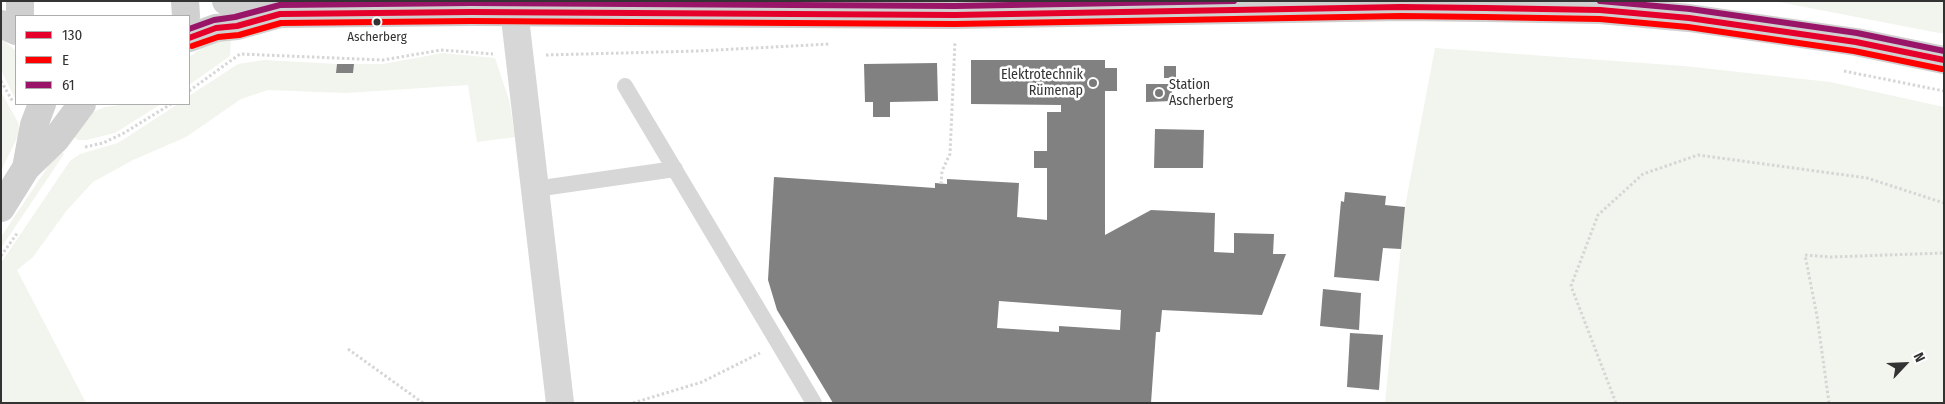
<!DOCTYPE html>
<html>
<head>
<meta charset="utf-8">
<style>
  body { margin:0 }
  #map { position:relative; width:1945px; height:404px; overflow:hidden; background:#fff; font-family:"Fira Sans Condensed",sans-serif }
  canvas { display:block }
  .frame { position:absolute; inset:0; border:2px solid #333; pointer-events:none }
  .legend { position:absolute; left:15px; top:15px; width:175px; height:90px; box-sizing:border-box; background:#fff; border:1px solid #adadad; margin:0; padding:6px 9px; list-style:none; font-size:15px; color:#333 }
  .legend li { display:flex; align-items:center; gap:10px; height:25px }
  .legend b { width:25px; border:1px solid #adadad }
  .north { position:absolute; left:1880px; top:339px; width:50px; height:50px; -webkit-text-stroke:4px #fff; paint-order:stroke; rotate:65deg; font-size:14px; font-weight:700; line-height:20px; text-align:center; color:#333 }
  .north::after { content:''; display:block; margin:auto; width:18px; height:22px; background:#333; clip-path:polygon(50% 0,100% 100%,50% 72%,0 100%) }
</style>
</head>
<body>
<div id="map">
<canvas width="1945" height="404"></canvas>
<div class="frame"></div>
<ul class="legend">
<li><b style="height:6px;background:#e4002b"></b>130</li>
<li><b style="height:6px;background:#f00"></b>E</li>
<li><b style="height:6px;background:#981568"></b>61</li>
</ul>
<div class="north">N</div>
</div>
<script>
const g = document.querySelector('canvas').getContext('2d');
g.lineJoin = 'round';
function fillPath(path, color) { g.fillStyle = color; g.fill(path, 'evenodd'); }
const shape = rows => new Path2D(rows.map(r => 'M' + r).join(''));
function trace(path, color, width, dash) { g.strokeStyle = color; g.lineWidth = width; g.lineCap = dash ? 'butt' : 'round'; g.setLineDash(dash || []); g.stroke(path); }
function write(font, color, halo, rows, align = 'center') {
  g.font = font + ' "Fira Sans Condensed",sans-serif'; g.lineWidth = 5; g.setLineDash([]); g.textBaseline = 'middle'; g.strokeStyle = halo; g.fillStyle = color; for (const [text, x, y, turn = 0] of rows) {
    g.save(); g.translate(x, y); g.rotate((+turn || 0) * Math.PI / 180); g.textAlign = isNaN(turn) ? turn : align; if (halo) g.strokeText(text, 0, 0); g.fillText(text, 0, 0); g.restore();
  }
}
fillPath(shape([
  [1774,1,1944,1,1944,34],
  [1,38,16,51,16,101,1,70],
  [231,38,230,56,189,85,189,57,211,42],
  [1435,48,1684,66,1830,82,1944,107,1944,403,1385,403,1405,207],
  [443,53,495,58,509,100,515,137,477,142,468,85,346,93,268,90,241,99,186,137,133,160,93,182,67,210,33,257,17,270,86,403,1,403,1,263,70,161,80,154,118,143,178,104,189,104,189,96,238,64,264,60,337,64,337,73,353,73,354,64,383,64],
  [1,92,18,122,20,132,1,171],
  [128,104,161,104,115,133,86,140,78,140,71,135,86,115,105,107],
  [59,150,64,154,1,248,1,237]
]), '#f1f5ed');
fillPath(shape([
  [971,60,1105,60,1105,68,1117,68,1117,91,1105,91,1105,235,1151,210,1215,213,1214,252,1234,253,1234,233,1274,234,1273,254,1286,254,1262,315,1162,310,1160,332,1156,332,1151,403,833,403,777,310,768,280,774,177,935,188,935,183,947,184,947,179,1019,183,1017,217,1047,220,1047,168,1034,168,1034,151,1047,151,1047,112,1061,112,1061,105,971,104],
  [999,301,1121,310,1120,330,1059,326,1059,332,997,328],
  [937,63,938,101,890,102,890,117,873,117,873,102,865,102,864,64],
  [337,64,354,64,353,73,336,73],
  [1164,66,1176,66,1176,78,1164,78],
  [1146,84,1172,84,1172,101,1146,102],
  [1155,129,1204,130,1203,168,1154,168],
  [1345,192,1386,196,1385,205,1405,207,1401,249,1383,248,1379,281,1334,277,1341,201,1344,202],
  [1323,289,1361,293,1359,330,1320,326],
  [1350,333,1383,335,1379,390,1347,387]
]), '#818181');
trace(shape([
  [546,55,698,51,830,44],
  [1844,71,1944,91],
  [1,81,13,102],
  [189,91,240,54,383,60,441,50,493,54],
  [85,147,103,143,124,133,171,104],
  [941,184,942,171,950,154,955,41],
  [1,256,18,232],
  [348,349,423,403],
  [633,403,702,382,760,353],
  [1616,403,1571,286,1598,215,1643,174,1698,155,1867,178,1944,203],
  [1829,403,1817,316,1805,255,1831,257,1944,253]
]), '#d6d6d6', 3, [2.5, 2.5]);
trace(shape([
  [625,86,814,403],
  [535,189,675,169]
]), '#d7d7d7', 16);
trace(shape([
  [513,1,560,403]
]), '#d7d7d7', 28);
trace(shape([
  [185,1,186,16],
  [226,1,279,14],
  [20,16,20,1],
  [1,24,16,31],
  [189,38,216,28,237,26,280,14,471,12,955,15,1401,7,1485,8,1600,10,1689,18,1856,42,1944,60],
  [26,168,34,125,42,104],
  [1,208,26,168,56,139,82,104]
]), '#d0d0d0', 28);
trace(shape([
  [189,38,216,28,237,26,280,14,471,12,955,15,1401,7,1485,8,1600,10,1689,18,1856,42,1944,60]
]), '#e4002b', 6);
trace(shape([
  [192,46,218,37,239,35,281,23,471,21,955,24,1401,16,1485,17,1600,19,1688,27,1854,51,1942,69]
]), '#f00', 6);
trace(shape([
  [1600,1,1690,9,1857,33,1944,51],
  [189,29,214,20,235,17,280,5,471,3,955,6,1234,1]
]), '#981568', 6);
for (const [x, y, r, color] of [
  [377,22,4.5,"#333"],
  [1093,83,5,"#7a7a7a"],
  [1159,93,5,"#7a7a7a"]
]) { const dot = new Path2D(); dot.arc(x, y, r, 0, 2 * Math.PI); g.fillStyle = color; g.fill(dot); trace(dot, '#fff', 2); }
write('13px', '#333', '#fff', [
  ["Ascherberg",377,37]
]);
write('14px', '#333', '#fff', [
  ["Elektrotechnik",1083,75],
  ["Rümenap",1083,91],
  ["Station",1169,85,"left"],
  ["Ascherberg",1169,101,"left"]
], 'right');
</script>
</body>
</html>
